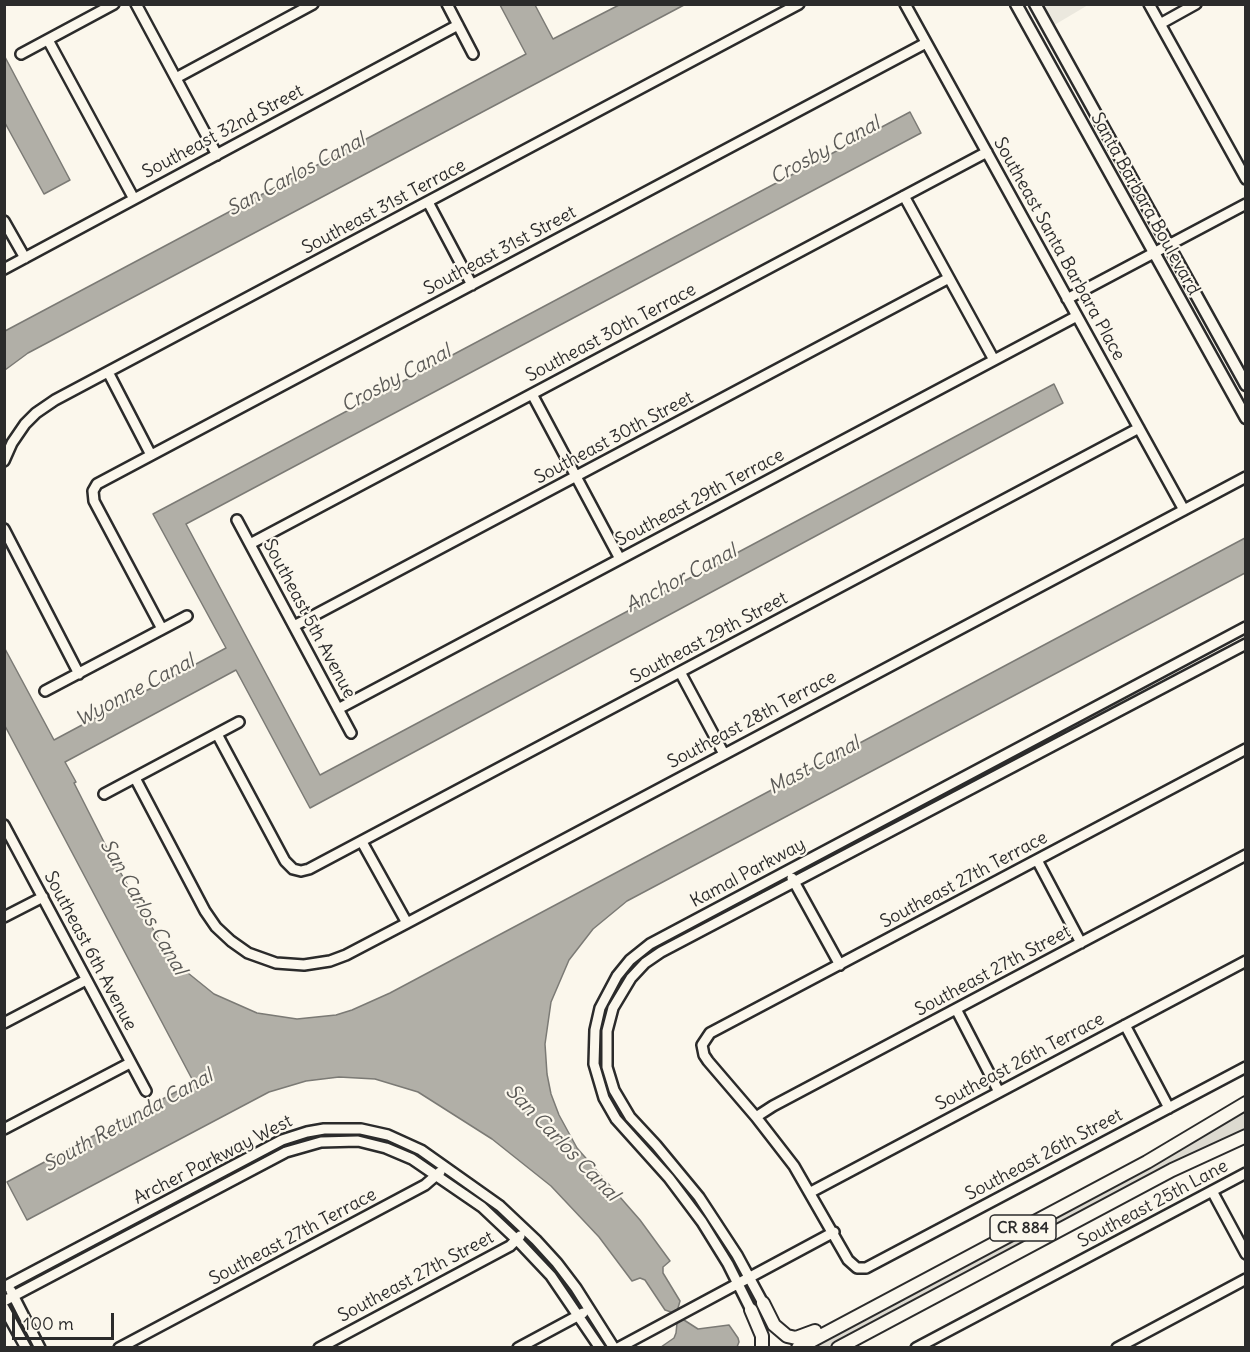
<!DOCTYPE html>
<html>
<head>
<meta charset="utf-8">
<style>
  body { margin:0 }
  #map { position:relative; width:1250px; height:1352px; overflow:hidden; background:#fbf7ec; font-family:Delius,sans-serif }
  canvas { display:block }
  .frame { position:absolute; inset:0; border:6px solid #2b2b2b; pointer-events:none }
  .scale { position:absolute; left:12px; top:1313px; width:102px; height:27px; box-sizing:border-box; border:3px solid #2b2b2b; border-top:0; padding-left:8px; font-size:18px; line-height:21px; white-space:nowrap; color:#2b2b2b; -webkit-text-stroke:4px #fbf7ec; paint-order:stroke }
</style>
</head>
<body>
<div id="map">
<canvas width="1250" height="1352"></canvas>
<div class="frame"></div>
<div class="scale">100 m</div>
</div>
<script>
const g = document.querySelector('canvas').getContext('2d');
g.lineJoin = 'round';
function fillPath(path, color) { g.fillStyle = color; g.fill(path, 'evenodd'); }
const shape = rows => new Path2D(rows.map(r => 'M' + r).join(''));
function trace(path, color, width, dash) { g.strokeStyle = color; g.lineWidth = width; g.lineCap = dash ? 'butt' : 'round'; g.setLineDash(dash || []); g.stroke(path); }
function write(font, color, halo, rows, align = 'center') {
  g.font = font + ' Delius,sans-serif'; g.lineWidth = 4.5; g.setLineDash([]); g.textBaseline = 'middle'; g.strokeStyle = halo; g.fillStyle = color; for (const [text, x, y, turn = 0] of rows) {
    g.save(); g.translate(x, y); g.rotate((+turn || 0) * Math.PI / 180); g.textAlign = isNaN(turn) ? turn : align; if (halo) g.strokeText(text, 0, 0); g.fillText(text, 0, 0); g.restore();
  }
}
fillPath(shape([
  [1039,5,1088,5,1051,27]
]), '#ebe8de');
fillPath(shape([
  [1245,1110,1245,1130,1114,1195,827,1347,812,1348,1147,1169]
]), '#dddad0');
const water = shape([
  [500,5,535,5,553,39,619,5,684,5,28,353,5,370,5,331,526,54,500,5],
  [5,57,70,180,44,194,5,123,5,57],
  [910,112,921,133,186,524,320,775,1054,384,1063,403,310,808,236,670,65,762,76,782,74,783,111,856,164,948,183,969,214,994,257,1013,297,1019,336,1015,352,1010,390,993,1245,538,1245,573,627,901,593,929,569,960,551,1002,545,1044,547,1074,551,1094,559,1115,577,1148,640,1220,670,1261,663,1267,663,1273,680,1301,678,1308,684,1320,698,1329,729,1325,738,1338,739,1342,737,1347,661,1347,674,1338,676,1333,677,1323,671,1312,665,1310,645,1280,640,1278,632,1281,599,1237,551,1186,492,1139,418,1092,375,1079,339,1077,306,1081,269,1092,27,1220,7,1182,187,1086,192,1079,5,726,4,647,54,740,226,648,153,514,910,112]
]);
fillPath(water, '#b1afa7');
trace(water, '#7b7a75', 1.5);
const minor = shape([
  [136,4,217,155],
  [447,4,473,54],
  [905,4,1184,510],
  [1149,4,1246,179],
  [1160,24,1196,4],
  [48,40,134,199],
  [21,54,114,4],
  [176,78,313,4],
  [904,196,994,360],
  [428,202,472,285],
  [4,221,25,258],
  [4,269,458,25],
  [1067,299,1246,204],
  [108,372,151,455],
  [532,394,620,559],
  [4,461,12,443,25,424,36,413,55,400,799,4],
  [237,520,351,733],
  [4,529,79,674],
  [250,544,987,152],
  [294,626,949,278],
  [162,629,94,501,93,491,97,484,926,43],
  [680,672,724,754],
  [45,691,187,616],
  [338,709,1077,316],
  [217,734,285,861,293,869,301,871,309,869,1139,428],
  [1246,749,710,1033,702,1045,704,1055,708,1061,756,1117,794,1166,848,1260,857,1268,866,1268,1246,1067],
  [135,778,205,911,216,927,231,941,248,953,276,963,304,965,330,961,346,955,407,923,1246,477],
  [104,794,239,722],
  [4,825,146,1091],
  [362,842,407,923],
  [1037,860,1081,943],
  [792,878,840,965],
  [4,917,43,897],
  [956,1009,999,1092],
  [4,1023,86,980],
  [1125,1025,1169,1108],
  [756,1117,773,1106,1246,855],
  [4,1129,130,1063],
  [1212,1191,1246,1254],
  [811,1192,1246,961],
  [4,1287,282,1140,307,1132,324,1129,361,1129,388,1135,421,1150,500,1206,536,1240,557,1263,576,1288,614,1348],
  [11,1291,40,1348],
  [4,1301,286,1152,321,1142,358,1141,386,1148,412,1159,482,1207,517,1240,551,1276,600,1348],
  [763,1303,737,1255,699,1197,656,1145,630,1117,614,1090,607,1067,607,1031,613,1008,631,978,645,963,661,952,1246,644],
  [4,1308,26,1348],
  [751,1310,728,1264,702,1222,669,1178,616,1119,604,1098,594,1064,595,1030,600,1008,617,976,630,960,650,944,1246,627],
  [119,1348,425,1185,440,1172],
  [319,1348,510,1246,520,1236],
  [518,1348,583,1313],
  [618,1348,834,1232],
  [916,1348,1246,1173],
  [1117,1348,1246,1279]
]);
const major = shape([
  [1016,4,1246,418],
  [1035,4,1246,385]
]);
const highway = shape([
  [763,1303,774,1325,787,1336,796,1338,815,1331],
  [751,1310,762,1336,762,1348],
  [798,1348,1147,1162,1246,1103],
  [838,1348,1172,1170,1246,1136]
]);
trace(minor, '#2b2b2b', 14);
trace(major, '#2b2b2b', 15);
trace(highway, '#2b2b2b', 16);
trace(minor, '#fbf7ec', 9);
trace(major, '#fbf7ec', 10);
trace(highway, '#fbf7ec', 12);
for (const [x, y, w] of [
  [1023,1228,66]
]) { const box = new Path2D(); box.roundRect(x - w / 2, y - 13, w, 26, 4.5); g.fillStyle = '#fbf7ec'; g.fill(box); trace(box, '#2b2b2b', 1.5); }
write('bold 16px', '#2b2b2b', null, [
  ["CR 884",1023,1228]
]);
write('18px', '#2b2b2b', '#fbf7ec', [
  ["Southeast 32nd Street",223,132,-28],
  ["Santa Barbara Boulevard",1145,204,61],
  ["Southeast 31st Terrace",384,207,-28],
  ["Southeast Santa Barbara Place",1059,249,61],
  ["Southeast 31st Street",500,251,-28],
  ["Southeast 30th Terrace",611,333,-28],
  ["Southeast 30th Street",614,438,-28],
  ["Southeast 29th Terrace",700,498,-28],
  ["Southeast 5th Avenue",309,619,62],
  ["Southeast 29th Street",709,638,-28],
  ["Southeast 28th Terrace",752,720,-28],
  ["Kamal Parkway",748,873,-28],
  ["Southeast 27th Terrace",964,880,-28],
  ["Southeast 6th Avenue",90,951,62],
  ["Southeast 27th Street",993,971,-28],
  ["Southeast 26th Terrace",1020,1062,-28],
  ["Southeast 26th Street",1044,1155,-28],
  ["Archer Parkway West",213,1160,-27],
  ["Southeast 25th Lane",1153,1204,-28],
  ["Southeast 27th Terrace",293,1237,-28],
  ["Southeast 27th Street",416,1277,-28]
]);
write('italic 20px', '#5a5956', '#fbf7ec', [
  ["Crosby Canal",825,151,-28],
  ["San Carlos Canal",296,175,-28],
  ["Crosby Canal",396,379,-28],
  ["Anchor Canal",681,579,-28],
  ["Wyonne Canal",135,691,-28],
  ["Mast Canal",814,766,-28],
  ["San Carlos Canal",143,907,60],
  ["South Retunda Canal",128,1121,-29],
  ["San Carlos Canal",562,1143,46]
]);
</script>
</body>
</html>
